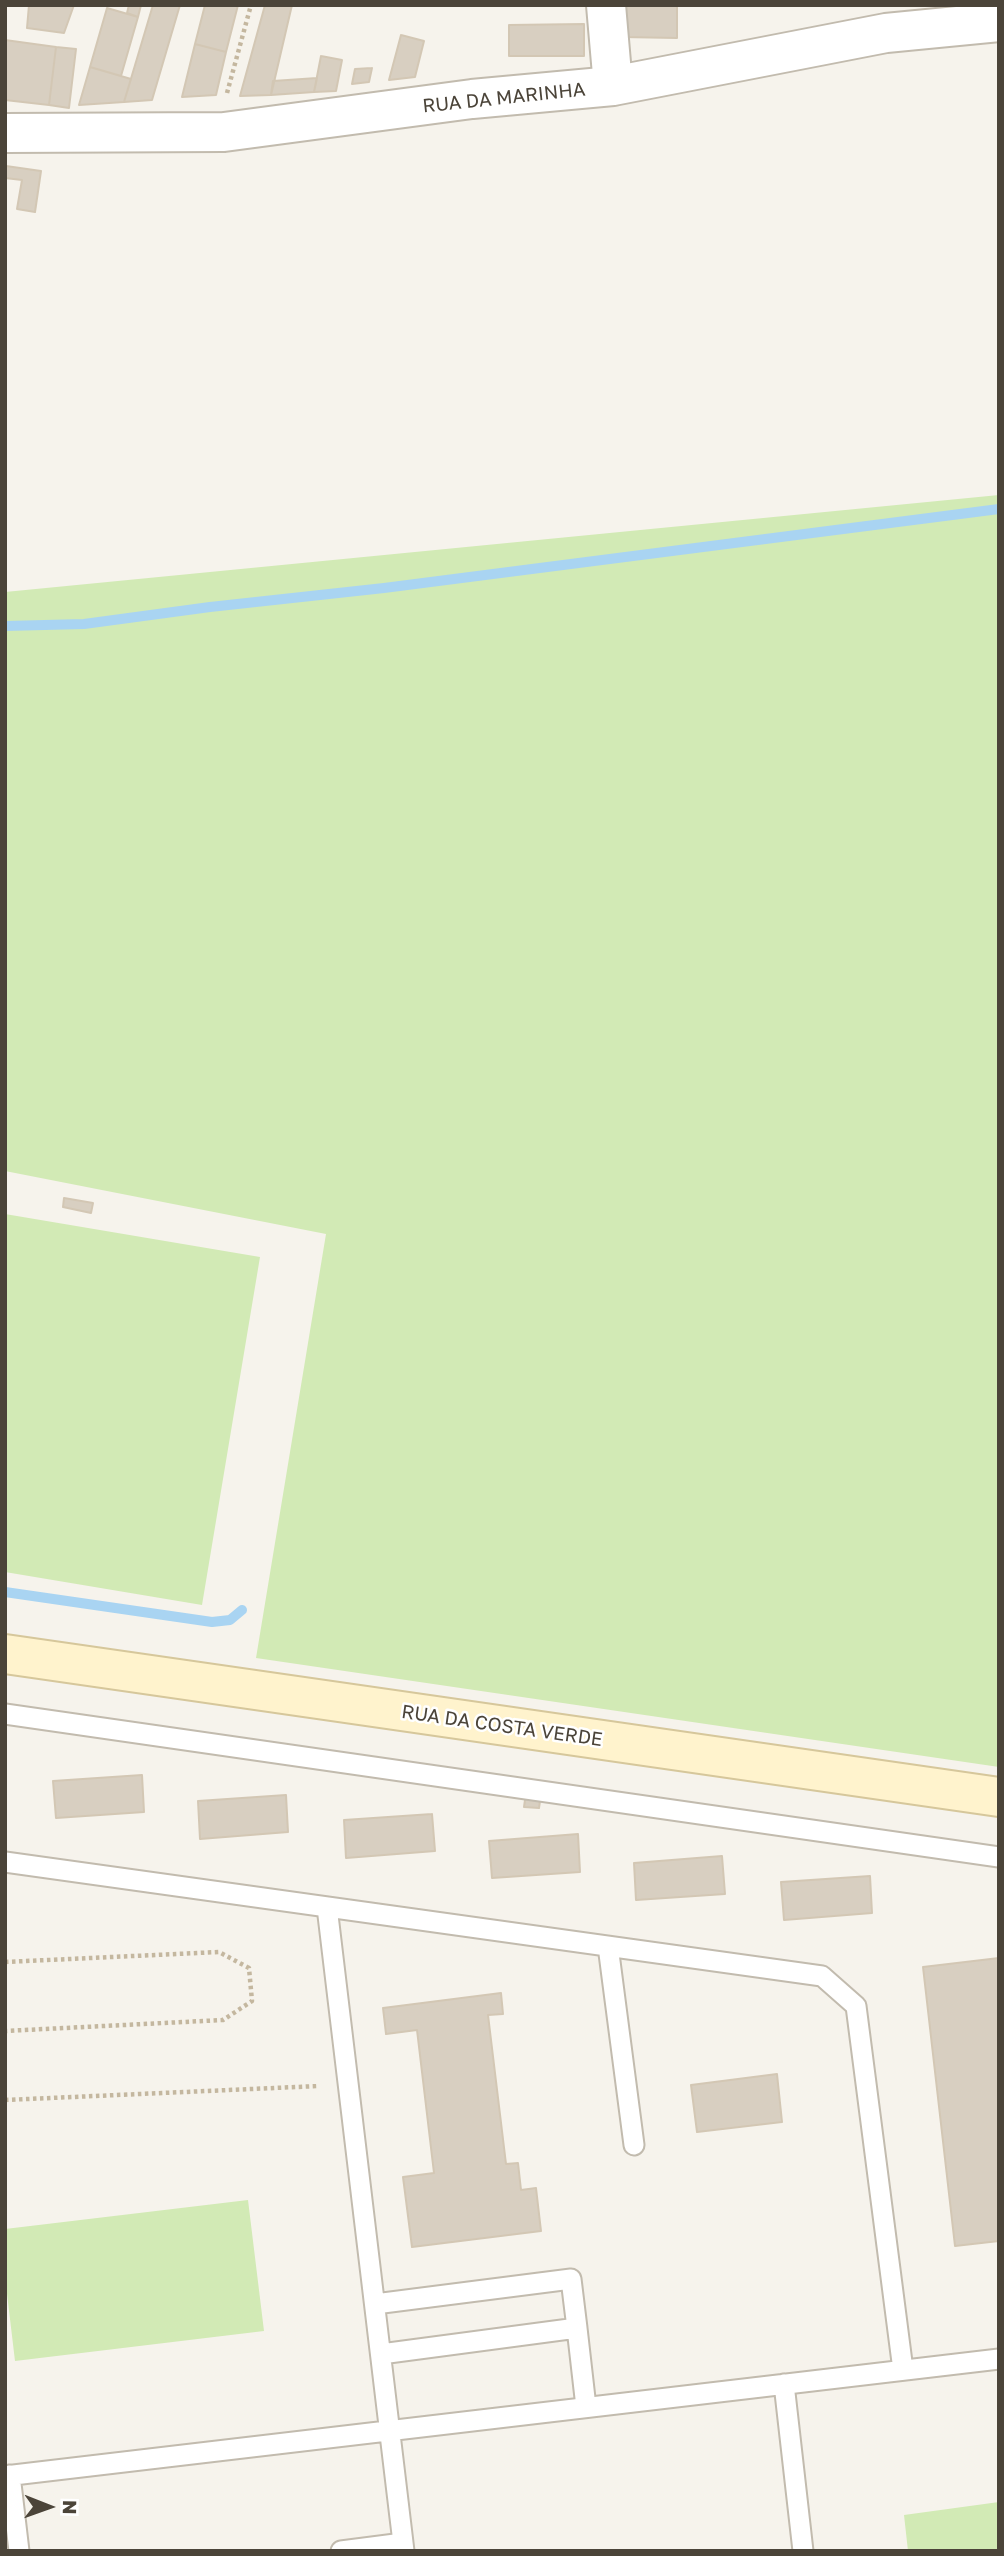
<!DOCTYPE html>
<html>
<head>
<meta charset="utf-8">
<style>
  body { margin:0 }
  #map { position:relative; width:1004px; height:2556px; overflow:hidden; background:#f6f3ec; font-family:"Golos Text",sans-serif }
  canvas { display:block }
  .frame { position:absolute; inset:0; border:7px solid #4b4439; pointer-events:none }
  .north { position:absolute; left:14px; top:2472px; width:70px; height:70px; -webkit-text-stroke:5px #fff; paint-order:stroke; rotate:91deg; font-size:19px; font-weight:700; line-height:28px; text-align:center; color:#4b4439 }
  .north::after { content:''; display:block; margin:auto; width:24px; height:32px; background:#4b4439; clip-path:polygon(50% 0,100% 100%,50% 72%,0 100%) }
</style>
</head>
<body>
<div id="map">
<canvas width="1004" height="2556"></canvas>
<div class="frame"></div>
<div class="north">N</div>
</div>
<script>
const g = document.querySelector('canvas').getContext('2d');
g.lineJoin = 'round';
function fillPath(path, color) { g.fillStyle = color; g.fill(path, 'evenodd'); }
const shape = rows => new Path2D(rows.map(r => 'M' + r).join(''));
function trace(path, color, width, dash) { g.strokeStyle = color; g.lineWidth = width; g.lineCap = dash ? 'butt' : 'round'; g.setLineDash(dash || []); g.stroke(path); }
function write(font, color, halo, rows, align = 'center') {
  g.font = font + ' "Golos Text",sans-serif'; g.lineWidth = 5; g.setLineDash([]); g.textBaseline = 'middle'; g.strokeStyle = halo; g.fillStyle = color; for (const [text, x, y, turn = 0] of rows) {
    g.save(); g.translate(x, y); g.rotate((+turn || 0) * Math.PI / 180); g.textAlign = isNaN(turn) ? turn : align; if (halo) g.strokeText(text, 0, 0); g.fillText(text, 0, 0); g.restore();
  }
}
fillPath(shape([
  [999,495,999,1767,256,1658,326,1234,5,1171,5,592],
  [5,1214,260,1257,202,1605,5,1572],
  [248,2200,264,2331,15,2361,5,2277,5,2229],
  [999,2502,999,2551,908,2551,904,2515]
]), '#d2eab5');
trace(shape([
  [5,626,84,624,210,607,384,588,999,509],
  [5,1592,212,1622,230,1620,242,1610]
]), '#a9d4f2', 10);
const building = shape([
  [29,5,74,5,64,33,27,28,29,5],
  [129,5,141,5,138,17,127,13,129,5],
  [153,5,180,5,152,100,124,102,153,5],
  [205,5,238,5,226,52,195,44,205,5],
  [265,5,292,5,271,95,240,96,265,5],
  [623,5,677,5,677,38,622,37,623,5],
  [107,8,138,17,121,76,90,67,107,8],
  [584,24,584,56,509,56,509,25,584,24],
  [401,35,424,41,415,77,389,80,401,35],
  [5,40,56,47,49,105,5,100,5,40],
  [195,44,226,52,216,95,182,97,195,44],
  [56,47,76,49,69,108,49,105,56,47],
  [321,56,342,60,336,91,314,92,321,56],
  [90,67,131,79,124,102,79,105,90,67],
  [372,68,369,82,352,84,355,69,372,68],
  [317,78,314,92,271,95,273,81,317,78],
  [6,166,41,171,35,212,17,209,22,180,5,178,6,166],
  [64,1198,93,1203,91,1213,63,1207,64,1198],
  [142,1775,144,1812,56,1818,53,1781,142,1775],
  [526,1793,541,1794,539,1808,524,1807,526,1793],
  [286,1795,288,1832,200,1839,198,1801,286,1795],
  [432,1814,435,1851,346,1858,344,1820,432,1814],
  [578,1834,580,1872,492,1878,489,1841,578,1834],
  [722,1856,725,1894,636,1900,634,1863,722,1856],
  [870,1876,872,1913,784,1920,781,1882,870,1876],
  [999,1958,999,2241,955,2246,923,1967,999,1958],
  [501,1993,503,2014,488,2015,506,2164,518,2163,521,2190,536,2188,541,2231,412,2247,403,2177,434,2173,417,2030,386,2034,383,2008,501,1993],
  [777,2074,782,2122,697,2132,691,2085,777,2074]
]);
fillPath(building, '#d8cfc1');
trace(building, '#d3c7b4', 2);
const lane = shape([
  [5,1714,999,1857],
  [5,1862,822,1976,856,2006,903,2370],
  [327,1907,404,2551],
  [608,1946,634,2145],
  [375,2304,571,2279,577,2328,381,2354],
  [577,2328,586,2407],
  [784,2384,803,2551],
  [10,2475,19,2551],
  [5,2476,999,2359],
  [341,2551,403,2543]
]);
const street = shape([
  [606,5,613,86],
  [5,133,224,132,472,99,613,86,886,33,999,22]
]);
const secondary = shape([
  [5,1654,999,1797]
]);
trace(lane, '#c2bbae', 23);
trace(street, '#c2bbae', 42);
trace(secondary, '#d6c79b', 42);
trace(shape([
  [227,93,251,5],
  [5,1962,219,1952,249,1968,252,2001,223,2020,5,2031],
  [5,2100,319,2086]
]), '#c4b79f', 4.5, [3.5, 3.5]);
trace(lane, '#fff', 19);
trace(street, '#fff', 38);
trace(secondary, '#fff3cd', 38);
write('19px', '#4b4439', '#fff', [
  ["RUA DA MARINHA",504,98,-6],
  ["RUA DA COSTA VERDE",502,1726,8]
]);
</script>
</body>
</html>
